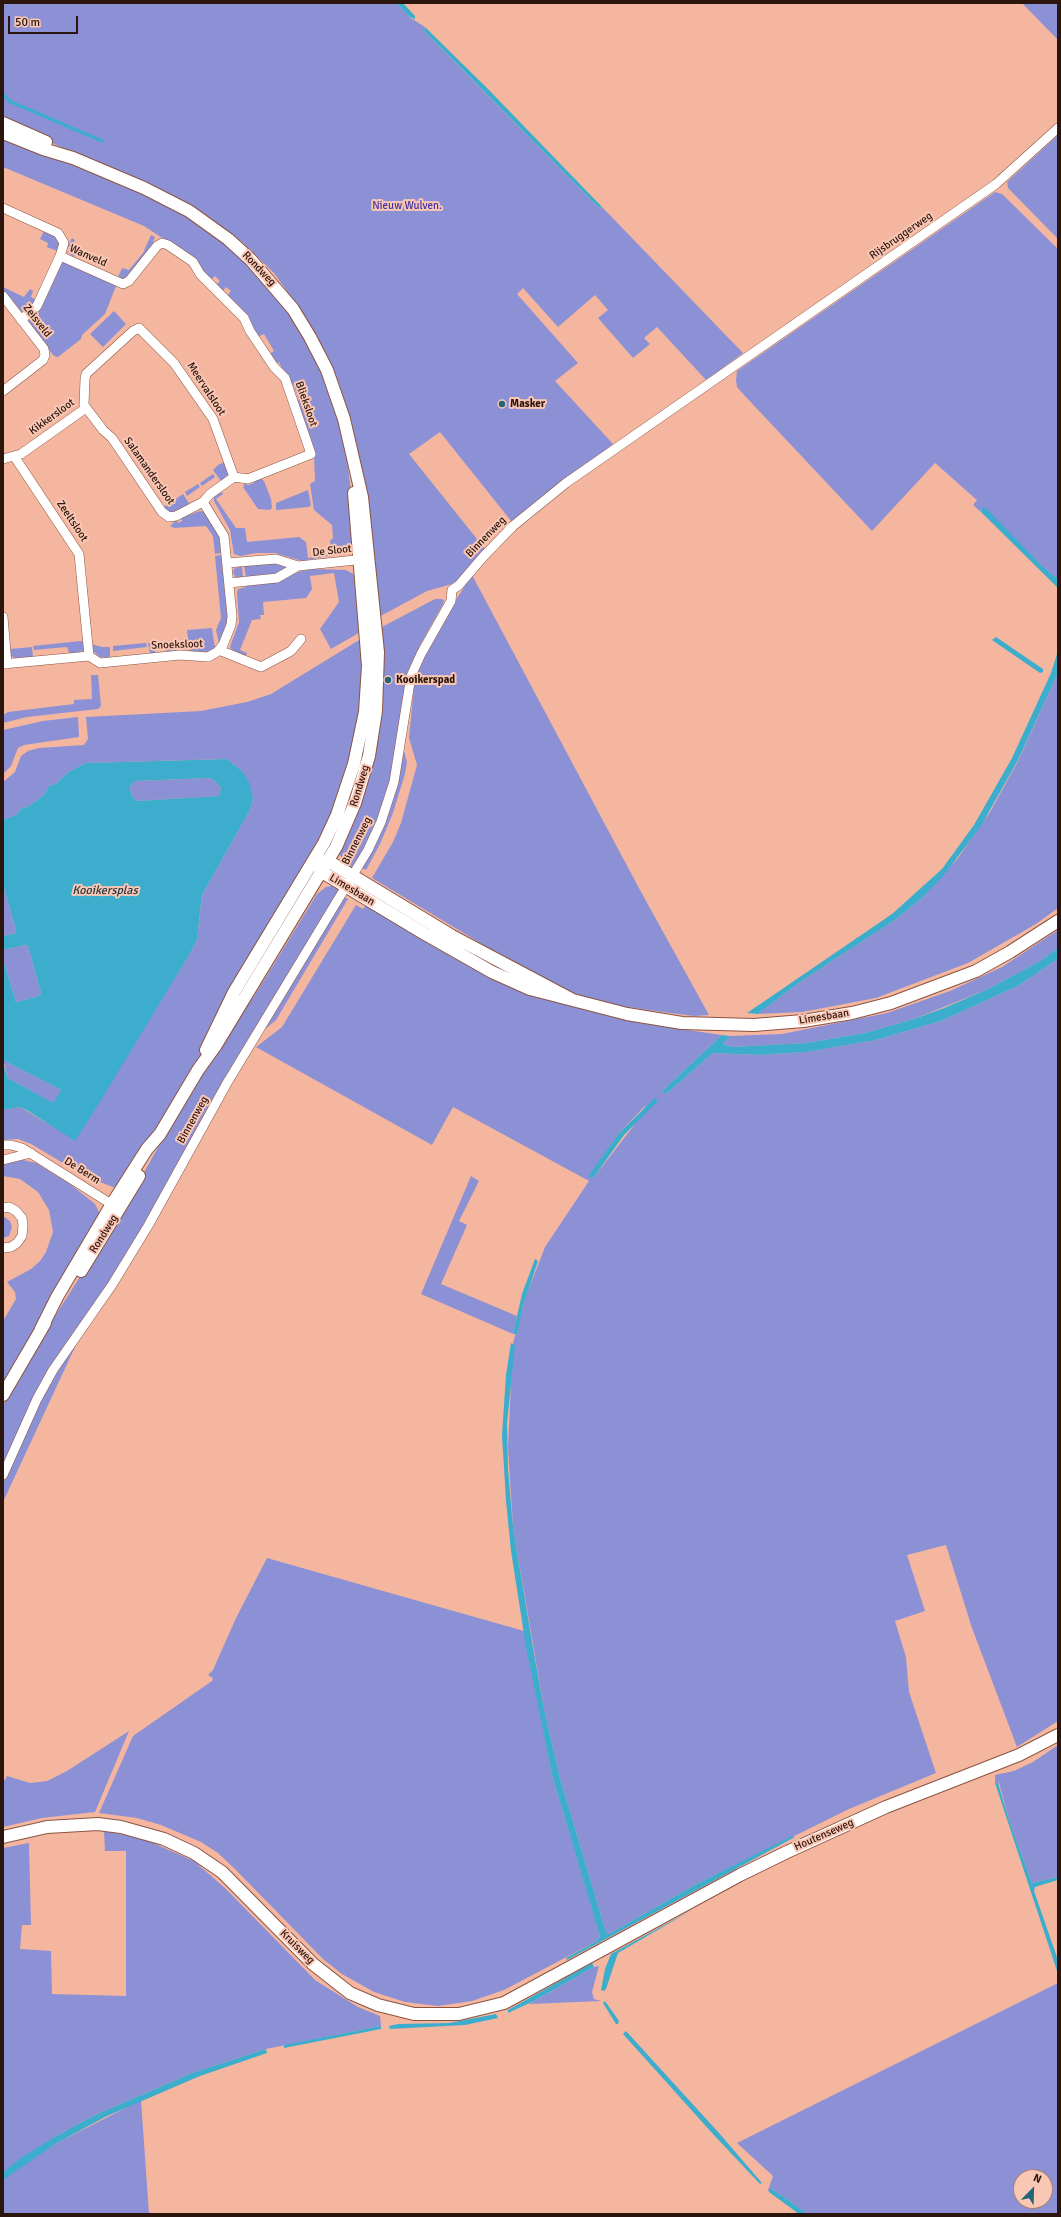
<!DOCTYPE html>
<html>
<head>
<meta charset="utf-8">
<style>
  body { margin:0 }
  #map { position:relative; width:1061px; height:2217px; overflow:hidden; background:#f5b6a0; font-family:Signika,sans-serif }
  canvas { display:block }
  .frame { position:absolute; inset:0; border:4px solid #2c150d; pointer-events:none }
  .north { position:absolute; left:1013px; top:2169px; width:40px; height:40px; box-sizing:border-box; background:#fac7b5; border:1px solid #a88072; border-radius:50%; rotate:23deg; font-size:11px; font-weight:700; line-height:16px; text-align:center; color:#2c150d }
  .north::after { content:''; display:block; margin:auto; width:14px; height:18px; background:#226578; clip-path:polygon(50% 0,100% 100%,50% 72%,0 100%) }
  .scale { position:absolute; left:8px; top:16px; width:70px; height:18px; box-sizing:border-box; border:2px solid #2c150d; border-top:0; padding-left:5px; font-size:12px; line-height:14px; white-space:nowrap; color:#2c150d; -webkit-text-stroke:3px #fac7b5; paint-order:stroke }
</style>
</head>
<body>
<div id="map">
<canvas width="1061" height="2217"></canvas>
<div class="frame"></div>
<div class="north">N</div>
<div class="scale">50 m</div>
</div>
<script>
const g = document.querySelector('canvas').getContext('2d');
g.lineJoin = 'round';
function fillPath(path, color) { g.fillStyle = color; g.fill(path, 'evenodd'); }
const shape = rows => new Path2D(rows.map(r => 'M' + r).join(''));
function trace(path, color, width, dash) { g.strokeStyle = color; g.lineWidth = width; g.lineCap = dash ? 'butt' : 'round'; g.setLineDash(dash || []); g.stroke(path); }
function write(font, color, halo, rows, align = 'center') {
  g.font = font + ' Signika,sans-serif'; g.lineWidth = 4; g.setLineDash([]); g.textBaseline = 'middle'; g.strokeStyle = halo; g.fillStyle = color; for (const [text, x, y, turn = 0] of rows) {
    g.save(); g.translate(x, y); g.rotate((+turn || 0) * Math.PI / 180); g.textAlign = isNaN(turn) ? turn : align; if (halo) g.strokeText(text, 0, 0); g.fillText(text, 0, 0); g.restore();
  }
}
fillPath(shape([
  [3,3,396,3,411,18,425,27,424,31,598,207,603,208,743,353,706,380,657,327,644,338,650,344,633,358,598,318,608,310,595,295,558,327,523,288,517,294,578,363,555,381,613,444,512,522,440,432,409,454,485,549,456,583,427,591,377,618,364,489,357,445,339,383,325,351,302,312,274,273,242,242,201,213,3,120],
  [1022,3,1058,3,1058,40],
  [3,135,168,205,200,225,240,256,271,289,298,325,324,374,336,408,348,468,352,499,353,547,351,550,344,553,302,561,275,553,256,553,240,556,234,554,230,530,214,501,214,497,222,492,223,494,216,499,236,528,245,528,247,542,299,537,306,542,308,558,332,554,330,541,333,538,332,525,314,510,310,484,315,481,314,457,296,401,299,400,293,384,290,385,279,362,275,365,269,354,274,351,264,334,258,337,246,315,226,297,231,291,226,287,223,291,216,285,220,281,215,276,210,281,202,273,197,261,144,226,3,167],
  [1058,135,1058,239,1008,188,1007,182],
  [995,192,1002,194,1058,249,1058,579,1041,565,981,507,982,513,973,505,977,500,935,463,872,531,745,396,737,387,736,380,737,371],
  [44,231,57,237,60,243,57,251,47,247,48,243,40,239],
  [151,235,155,237,153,242,155,244,128,277,123,279,118,277,122,268,129,270,143,253],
  [72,238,75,240,73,244,78,248,74,257,67,251,70,251,70,247,67,247],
  [64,262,116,286,105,314,82,335,81,339,58,357,54,356,29,324,28,320,60,264],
  [3,287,24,297,30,289,33,291,31,297,36,300,27,311,21,312,3,293],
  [114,311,126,324,103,347,90,334],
  [225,462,229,474,221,481,213,470,218,465],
  [213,474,215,477,202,486,200,483],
  [260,478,264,481,271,499,272,508,270,510,258,509,243,487,245,483,248,485,254,483,253,480],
  [198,484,200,487,187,496,185,492],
  [308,490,311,505,309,507,276,510,276,503],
  [183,494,189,503,188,506,170,514,164,507],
  [200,511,205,512,219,535,221,553,215,554,213,536,206,526,174,528,170,526,175,521,177,520,178,523,182,521,181,518],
  [221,555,228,620,219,644,216,630,221,618,215,556],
  [276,562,289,566,280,574,246,578,244,564],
  [242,565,243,579,236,578,233,573,234,569],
  [313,569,346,570,355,575,364,630,331,649,320,629,339,602,334,573,310,576,312,589,306,598,263,602,264,615,260,615,261,619,252,620,240,650,247,653,246,656,232,650,230,647,239,622,237,593,238,589,246,587,246,583,282,579,297,572],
  [472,575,640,890,709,1015,694,1016,662,1012,613,1005,569,992,525,970,372,878,393,842,401,823,417,765,409,738,415,676,437,629],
  [435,599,442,599,444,601,443,604,420,645,407,676,398,737,387,796,374,829,353,870,344,863,340,855,340,847,361,795,378,629],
  [212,628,215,648,208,652,189,651,189,648,182,647,181,640,188,639,187,630],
  [364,637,359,720,336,812,180,1092,118,1189,85,1176,31,1144,18,1139,3,1140,3,1110,20,1107,75,1140,192,950,197,939,202,895,250,810,253,799,242,771,227,759,86,763,67,773,56,784,49,786,44,795,26,808,23,807,16,815,3,820,3,782,15,772,21,756,28,751,39,748,84,745,88,739,86,717,201,711,247,702,271,694],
  [80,641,85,642,84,650,78,653,69,653,67,647,34,650,33,646],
  [174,641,176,642,176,651,167,652,165,646,155,647,155,653,150,654,148,643],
  [146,643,147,647,113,651,113,646],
  [91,644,102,647,110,647,110,658,100,657,92,650],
  [32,647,33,657,15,658,11,656,10,649],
  [1058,673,1058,908,1036,924,968,963,876,998,802,1012,758,1014,800,982,895,920,922,898,958,858,990,812,1018,761],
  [91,675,98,675,101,706,98,709,27,717,3,723,3,715,8,712,74,704,74,700,92,699],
  [78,717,79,737,24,745,18,748,11,766,3,774,3,730,43,721],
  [404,751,407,762,405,774,393,813,380,844,366,870,362,868,385,822,395,793],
  [209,778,214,780,221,788,219,796,137,801,133,798,130,790,130,786,135,781],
  [3,885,16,930,16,933,3,936],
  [336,885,343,888,159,1201,102,1293,3,1465,3,1405,33,1351,131,1196,162,1140,228,1032,255,995,317,894,326,887],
  [344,897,348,899,276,1020,263,1031],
  [356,905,363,909,366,905,435,947,529,994,639,1023,722,1035,663,1090,666,1094,713,1053,759,1055,805,1052,876,1040,941,1021,1018,986,1058,959,1058,1721,1017,1747,972,1628,946,1545,907,1555,925,1611,895,1621,906,1657,909,1692,936,1773,849,1809,693,1886,609,1934,606,1932,560,1778,544,1709,513,1527,508,1447,513,1343,526,1296,545,1247,589,1181,453,1107,432,1145,256,1047,282,1027],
  [646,1105,635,1124,594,1177,589,1176,619,1133],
  [1058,930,1058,948,1040,961,988,989,914,1019,865,1033,806,1043,732,1047,723,1044,730,1036,782,1034,887,1013,950,991,1002,967],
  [25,945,28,946,41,993,39,996,16,1002,3,959,3,950],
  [3,1060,61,1090,54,1104,8,1078],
  [19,1159,36,1163,70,1184,95,1204,100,1214,3,1384,3,1321,16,1299,15,1292,7,1282,31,1269,40,1261,46,1252,53,1232,49,1210,38,1192,20,1179,3,1176,3,1163],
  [471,1176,479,1181,459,1221,467,1225,441,1284,517,1316,513,1334,421,1294],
  [3,1216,10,1221,12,1227,9,1236,3,1238],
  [72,1347,75,1347,3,1502,3,1480,6,1472,49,1385],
  [267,1558,524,1631,552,1775,598,1928,600,1936,597,1941,504,1990,472,2001,438,2006,405,2002,374,1992,342,1974,323,1959,235,1869,218,1853,201,1842,161,1825,137,1818,99,1813,133,1736,212,1681,213,1678,208,1675,213,1670,236,1618],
  [129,1731,95,1812,42,1818,3,1827,3,1783,7,1776,30,1783,47,1781,67,1771],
  [1058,1745,1058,1877,1032,1883,1010,1823,999,1783,995,1783,995,1775,1014,1771,1033,1762],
  [104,1831,144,1839,194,1861,225,1888,315,1980,358,2007,380,2016,381,2026,266,2049,192,2073,95,2115,56,2136,3,2172,3,1848,29,1843,31,1925,22,1925,20,1949,51,1951,52,1994,126,1996,126,1851,105,1851],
  [599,1966,592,1992,594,1999,601,2001,529,2004,594,1967],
  [1058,1983,1058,2214,808,2214,772,2189,769,2192,768,2190,773,2176,737,2143],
  [1021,2177,1045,2177,1045,2201,1021,2201],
  [141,2100,149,2214,3,2214,3,2180,7,2176,57,2143]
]), '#8c91d5');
fillPath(shape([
  [396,3,403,3,415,16,415,19,410,17],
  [425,27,489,90,603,208,598,207,454,61,424,31],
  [981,507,987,509,1041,565,1058,579,1058,588,982,513],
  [996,637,1043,669,1043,672,1040,673,992,640],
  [1058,651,1058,673,1018,760,981,826,944,875,922,898,895,920,800,982,758,1014,747,1013,892,914,942,869,974,825,1012,758,1051,673],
  [227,759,242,771,249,782,253,799,250,810,202,895,197,939,192,950,101,1100,75,1141,28,1111,20,1107,3,1110,3,1063,8,1078,53,1103,61,1090,3,1060,3,959,16,1002,39,996,41,993,28,946,25,945,3,950,3,936,16,933,16,930,3,885,3,820,16,815,23,807,26,808,44,795,49,786,56,784,67,773,86,763],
  [209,778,214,780,221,788,219,796,137,801,133,798,130,790,130,786,135,781],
  [1058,948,1058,959,1018,986,941,1021,876,1040,806,1052,759,1055,713,1053,666,1094,662,1091,722,1035,730,1036,723,1044,732,1047,806,1043,865,1033,914,1019,944,1008,988,989,1040,961],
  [655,1098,658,1101,624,1135,594,1177,590,1178,589,1175,619,1133],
  [535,1259,538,1261,523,1306,517,1334,513,1334,522,1294],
  [511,1343,515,1346,507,1423,508,1469,513,1527,532,1642,544,1709,560,1778,606,1932,609,1934,693,1886,792,1836,795,1837,567,1960,566,1958,597,1941,600,1936,552,1775,526,1647,511,1551,506,1501,502,1435,506,1375],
  [995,1783,998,1783,1010,1823,1032,1883,1058,1877,1058,1880,1035,1887,1034,1891,1058,1960,1058,1974],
  [692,1910,618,1953,606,1989,604,1991,601,1990,605,1969,611,1954],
  [592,1963,594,1967,534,2001,508,2013,508,2010],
  [605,2001,619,2021,618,2024,616,2024,603,2003],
  [496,2014,498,2018,465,2025,390,2029,389,2026,398,2024,449,2023],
  [381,2026,381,2029,284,2048,284,2045],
  [626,2031,719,2133,762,2183,760,2184,713,2134,623,2034],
  [266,2049,267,2053,200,2076,107,2116,57,2143,3,2180,3,2172,21,2158,56,2136,95,2115,192,2073],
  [770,2189,772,2189,808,2214,799,2214,769,2192]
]), '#3cadcc');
trace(shape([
  [3,94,9,101,102,141]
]), '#3cadcc', 3);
const street = shape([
  [3,208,58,233,64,243,60,256],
  [3,296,44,349,45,355,43,360,3,391],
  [21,320,37,306,60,256,123,284,129,281,157,246,162,243,168,245,193,262,200,274,244,318,250,331,274,367,285,378,311,454,248,479,234,477,210,494,203,502,176,516,169,517,162,512,112,438,103,430,84,405,85,379,86,374,133,331,139,328,174,363,213,419,234,477],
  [14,456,79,554,89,656],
  [3,459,21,454,86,408],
  [227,563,276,559,298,566],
  [229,583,277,578,298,566,365,559],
  [3,617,7,664],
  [219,650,261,667,291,651,301,639],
  [3,664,89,656,100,663,180,655,208,657,217,652,223,645,231,625,232,616,224,536,203,502],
  [3,1145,11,1145,22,1148,116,1207],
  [3,1160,31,1153],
  [3,1208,9,1207,16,1211,22,1218,23,1225,22,1236,17,1243,11,1247,3,1248],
  [3,1475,37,1399,53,1370,112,1285,148,1226,227,1083,368,850,381,822,394,782,411,676,421,654,451,601,452,590,459,585,483,557,513,526,566,483,996,184,1058,128]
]);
const secondary = shape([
  [3,123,46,142],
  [3,133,43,149,73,158,144,188,189,211,228,239,251,260,293,309,310,337,327,370,344,419,362,497,378,652,376,711,369,756,355,803,336,847,216,1045,198,1070,160,1134,147,1149,112,1204,57,1297,41,1329],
  [571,999,452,936,328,861,314,861,322,872,425,934,492,972,530,989,627,1014,682,1023,754,1025,803,1021,852,1013,891,1003,976,971,1010,952,1058,921],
  [206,1050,234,992,324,843,337,815,354,764,365,712,368,666,354,493],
  [81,1271,139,1176],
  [3,1395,45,1323],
  [3,1837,47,1827,98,1824,121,1827,164,1839,194,1853,222,1872,313,1964,350,1993,378,2005,414,2014,459,2014,504,2003,740,1875,787,1852,886,1807,1019,1755,1058,1735]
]);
trace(street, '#8b5441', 10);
trace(secondary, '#8b5441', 14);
trace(street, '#fff', 9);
trace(secondary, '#fff', 12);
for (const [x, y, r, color] of [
  [502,404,4,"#226578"],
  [388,680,4,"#226578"]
]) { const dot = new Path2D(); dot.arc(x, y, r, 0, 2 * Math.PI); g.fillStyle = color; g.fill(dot); trace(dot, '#fac7b5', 1.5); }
write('11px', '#3f35a0', '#fac7b5', [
  ["Nieuw Wulven.",407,206]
]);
write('11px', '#2c150d', '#fac7b5', [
  ["Rijsbruggerweg",901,236,-35],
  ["Wanveld",88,256,24],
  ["Rondweg",259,269,46],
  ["Zeisveld",37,321,52],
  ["Meervalsloot",206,389,57],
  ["Blieksloot",306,404,71],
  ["Kikkersloot",52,417,-36],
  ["Salamandersloot",149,471,55],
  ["Zeeltsloot",72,521,56],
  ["Binnenweg",486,537,-46],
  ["De Sloot",332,551,-6],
  ["Snoeksloot",177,645,-2],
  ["Rondweg",360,786,-73],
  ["Binnenweg",357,841,-63],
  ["Limesbaan",352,890,31],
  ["Limesbaan",824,1017,-9],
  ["Binnenweg",193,1120,-61],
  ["De Berm",82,1171,32],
  ["Rondweg",104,1234,-58],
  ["Houtenseweg",824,1835,-24],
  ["Kruisweg",297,1947,45]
]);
write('bold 11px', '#2c150d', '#fac7b5', [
  ["Masker",510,404],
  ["Kooikerspad",396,680]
], 'left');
write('italic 12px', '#213941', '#fac7b5', [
  ["Kooikersplas",105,891]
]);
</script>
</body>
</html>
